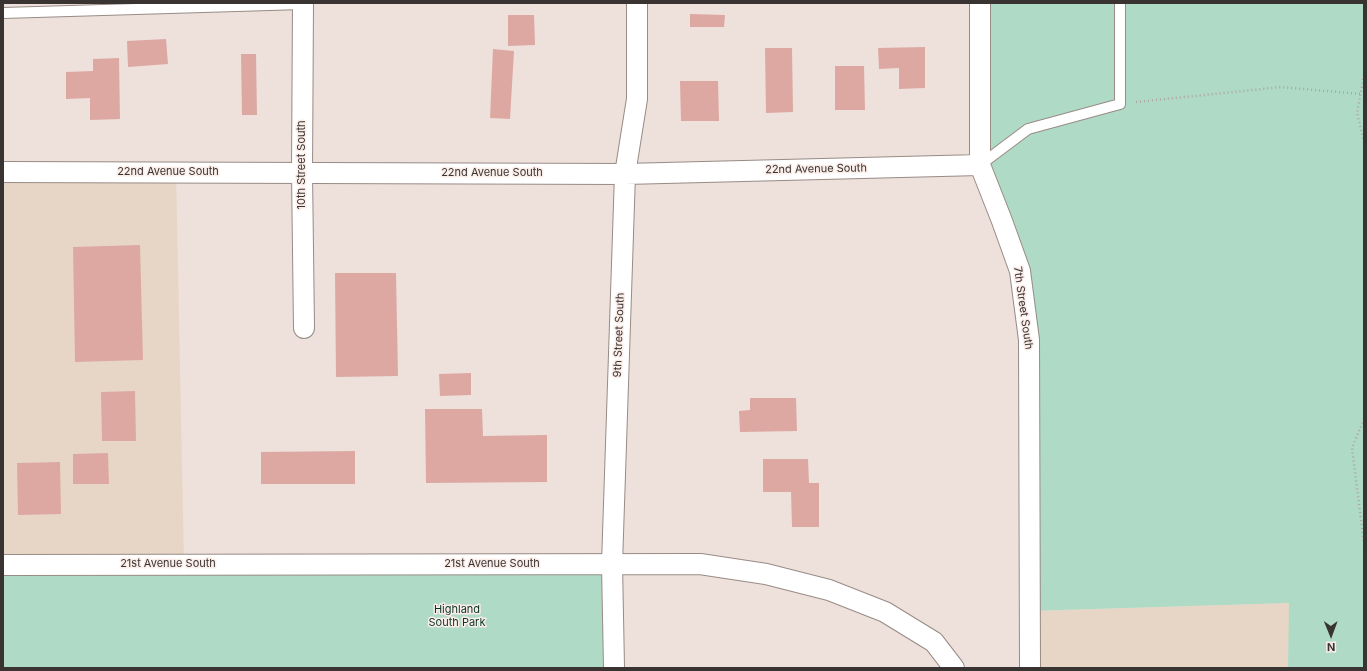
<!DOCTYPE html>
<html>
<head>
<meta charset="utf-8">
<style>
  body { margin:0 }
  #map { position:relative; width:1367px; height:671px; overflow:hidden; background:#eee0db; font-family:Inter,sans-serif }
  canvas { display:block }
  .frame { position:absolute; inset:0; border:4px solid #393432; pointer-events:none }
  .north { position:absolute; left:1311px; top:615px; width:40px; height:40px; -webkit-text-stroke:3px #fbede8; paint-order:stroke; rotate:179deg; font-size:11px; font-weight:700; line-height:16px; text-align:center; color:#393432 }
  .north::after { content:''; display:block; margin:auto; width:14px; height:18px; background:#393432; clip-path:polygon(50% 0,100% 100%,50% 72%,0 100%) }
</style>
</head>
<body>
<div id="map">
<canvas width="1367" height="671"></canvas>
<div class="frame"></div>
<div class="north">N</div>
</div>
<script>
const g = document.querySelector('canvas').getContext('2d');
g.lineJoin = 'round';
function fillPath(path, color) { g.fillStyle = color; g.fill(path, 'evenodd'); }
const shape = rows => new Path2D(rows.map(r => 'M' + r).join(''));
function trace(path, color, width, dash) { g.strokeStyle = color; g.lineWidth = width; g.lineCap = dash ? 'butt' : 'round'; g.setLineDash(dash || []); g.stroke(path); }
function write(font, color, halo, rows, align = 'center') {
  g.font = font + ' Inter,sans-serif'; g.lineWidth = 3; g.setLineDash([]); g.textBaseline = 'middle'; g.strokeStyle = halo; g.fillStyle = color; for (const [text, x, y, turn = 0] of rows) {
    g.save(); g.translate(x, y); g.rotate((+turn || 0) * Math.PI / 180); g.textAlign = isNaN(turn) ? turn : align; if (halo) g.strokeText(text, 0, 0); g.fillText(text, 0, 0); g.restore();
  }
}
fillPath(shape([
  [3,172,176,172,184,564,3,565],
  [1290,603,1288,668,1030,668,1029,611]
]), '#e7d6c5');
fillPath(shape([
  [980,3,1364,3,1364,668,1288,668,1289,603,1029,611,1029,340,980,165],
  [612,564,614,668,3,668,3,566]
]), '#afdac5');
fillPath(shape([
  [690,14,725,15,724,27,690,27],
  [508,15,534,15,535,45,508,46],
  [166,39,168,64,128,67,127,41],
  [925,47,925,88,899,89,899,68,879,69,878,48],
  [765,48,792,48,793,112,766,113],
  [493,49,514,51,510,119,490,118],
  [241,54,256,54,257,115,242,115],
  [119,58,120,119,90,120,90,98,66,99,66,72,93,71,93,59],
  [835,66,864,66,865,110,835,110],
  [680,81,718,81,719,121,681,121],
  [140,245,143,360,75,362,73,247],
  [335,273,396,273,398,376,336,377],
  [471,373,471,395,440,396,439,374],
  [135,391,136,441,102,441,101,392],
  [750,398,796,398,797,431,740,432,739,411,750,410],
  [425,409,482,409,483,436,547,435,547,482,426,483],
  [355,451,355,484,261,484,261,452],
  [108,453,109,484,73,484,73,454],
  [763,459,808,459,809,483,819,483,819,527,792,527,791,492,763,492],
  [60,462,61,514,18,515,17,463]
]), '#dda8a2');
const lane = shape([
  [3,13,303,4],
  [980,165,1028,129,1120,104,1120,3]
]);
const street = shape([
  [303,3,302,172,304,328],
  [980,3,980,165,1002,221,1020,271,1029,340,1030,668],
  [3,172,625,174,980,165],
  [3,565,700,564,766,574,829,590,885,612,934,642,954,668],
  [614,668,612,564,625,174,637,99,637,3]
]);
trace(lane, '#988b86', 12);
trace(street, '#988b86', 22);
trace(shape([
  [1364,75,1357,113,1364,142],
  [1136,102,1281,87,1361,94],
  [1364,419,1352,448,1364,544]
]), '#afa4a0', 2.5, [1, 3]);
trace(lane, '#fff', 10);
trace(street, '#fff', 20);
write('11px', '#393432', '#fbede8', [
  ["10th Street South",302,165,-90],
  ["22nd Avenue South",816,169,-1],
  ["22nd Avenue South",168,172],
  ["22nd Avenue South",492,173],
  ["7th Street South",1023,308,82],
  ["9th Street South",619,335,-88],
  ["21st Avenue South",168,564],
  ["21st Avenue South",492,564]
]);
write('11px', '#0a3626', '#fbede8', [
  ["Highland",457,610],
  ["South Park",457,623]
]);
</script>
</body>
</html>
